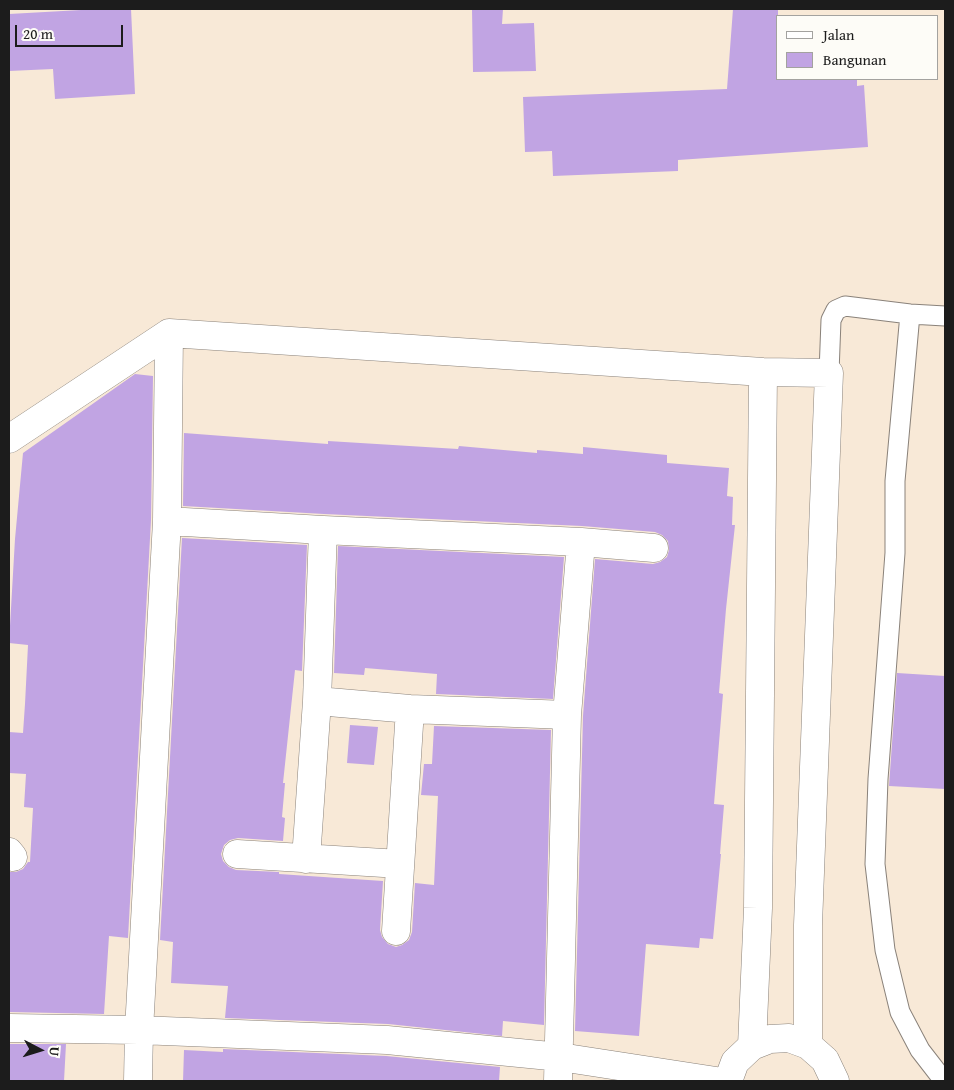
<!DOCTYPE html>
<html>
<head>
<meta charset="utf-8">
<style>
  body { margin:0 }
  #map { position:relative; width:954px; height:1090px; overflow:hidden; background:#f8e9d7; font-family:"Gentium Book Plus",serif }
  canvas { display:block }
  .frame { position:absolute; inset:0; border:10px solid #1c1c1c; pointer-events:none }
  .legend { position:absolute; left:776px; top:15px; width:162px; height:65px; box-sizing:border-box; background:#fdfcf7; border:1px solid #a3a29f; margin:0; padding:6px 9px; list-style:none; font-size:15px; color:#1c1c1c }
  .legend li { display:flex; align-items:center; gap:10px; height:25px }
  .legend b { width:25px; border:1px solid #a3a29f }
  .north { position:absolute; left:15px; top:1025px; width:50px; height:50px; -webkit-text-stroke:4px #fdfcf7; paint-order:stroke; rotate:95deg; font-size:14px; font-weight:700; line-height:20px; text-align:center; color:#1c1c1c }
  .north::after { content:''; display:block; margin:auto; width:18px; height:22px; background:#1c1c1c; clip-path:polygon(50% 0,100% 100%,50% 72%,0 100%) }
  .scale { position:absolute; left:15px; top:25px; width:108px; height:22px; box-sizing:border-box; border:2px solid #1c1c1c; border-top:0; padding-left:6px; font-size:15px; line-height:18px; white-space:nowrap; color:#1c1c1c; -webkit-text-stroke:4px #fdfcf7; paint-order:stroke }
</style>
</head>
<body>
<div id="map">
<canvas width="954" height="1090"></canvas>
<div class="frame"></div>
<ul class="legend">
<li><b style="height:6px;background:#fff"></b>Jalan</li>
<li><b style="height:14px;background:#c1a4e3"></b>Bangunan</li>
</ul>
<div class="north">U</div>
<div class="scale">20 m</div>
</div>
<script>
const g = document.querySelector('canvas').getContext('2d');
g.lineJoin = 'round';
function fillPath(path, color) { g.fillStyle = color; g.fill(path, 'evenodd'); }
const shape = rows => new Path2D(rows.map(r => 'M' + r).join(''));
function trace(path, color, width, dash) { g.strokeStyle = color; g.lineWidth = width; g.lineCap = dash ? 'butt' : 'round'; g.setLineDash(dash || []); g.stroke(path); }
fillPath(shape([
  [99,9,131,9,135,94,55,99,53,69,9,71,9,14],
  [472,9,503,9,502,24,534,23,536,71,473,72],
  [733,9,778,9,778,79,857,79,857,86,864,85,868,147,678,160,678,171,553,176,552,151,525,152,523,97,727,89],
  [135,374,153,376,151,520,128,938,109,936,104,1014,9,1012,9,872,16,872,23,869,28,862,30,862,33,808,24,807,26,774,9,773,9,732,23,733,25,704,28,645,9,643,15,539,23,453],
  [184,433,328,444,328,441,458,449,459,446,537,453,537,450,583,454,583,447,667,455,667,463,729,468,727,496,733,497,732,525,735,525,726,609,719,693,723,694,714,804,724,805,720,854,721,854,713,939,700,938,699,948,646,944,639,1036,575,1031,583,716,595,559,653,564,660,562,667,557,669,550,668,541,662,535,655,532,582,526,324,514,183,506],
  [182,538,307,545,302,671,295,670,283,783,285,783,282,817,285,818,283,841,238,838,230,840,224,845,221,854,223,861,229,867,236,870,279,872,279,874,383,881,380,930,382,937,388,944,396,947,402,945,409,940,412,932,415,883,434,885,438,796,421,795,424,764,432,764,434,726,551,730,544,1025,503,1021,502,1036,388,1024,225,1018,228,986,171,983,173,942,160,940],
  [338,546,564,557,553,699,436,694,437,674,365,668,364,675,334,673],
  [897,673,945,676,945,789,889,786],
  [350,725,378,727,374,765,347,763],
  [9,1044,66,1044,64,1081,9,1081],
  [223,1049,386,1056,500,1067,499,1081,183,1081,184,1050,223,1052]
]), '#c1a4e3');
const lane = shape([
  [910,314,895,481,895,553,878,779,875,864,885,950,900,1012,920,1050,944,1081],
  [829,373,831,320,836,310,845,306,910,314,945,316]
]);
const street = shape([
  [9,439,169,333,763,372,829,373,808,925,808,1045],
  [167,521,323,530,581,542,654,548],
  [317,701,410,709,567,715],
  [9,852,13,857],
  [237,854,400,864],
  [306,859,317,701,323,530],
  [396,931,410,709],
  [9,1028,139,1030,387,1040,560,1057,716,1081],
  [752,1046,758,908,763,372],
  [138,1081,139,1030,167,521,169,333],
  [558,1081,567,715,581,542],
  [728,1081,735,1062,752,1046,770,1039,789,1038,808,1045,825,1060,835,1081]
]);
trace(lane, '#8a827a', 21);
trace(street, '#8a827a', 29);
trace(lane, '#fff', 19);
trace(street, '#fff', 28);
</script>
</body>
</html>
